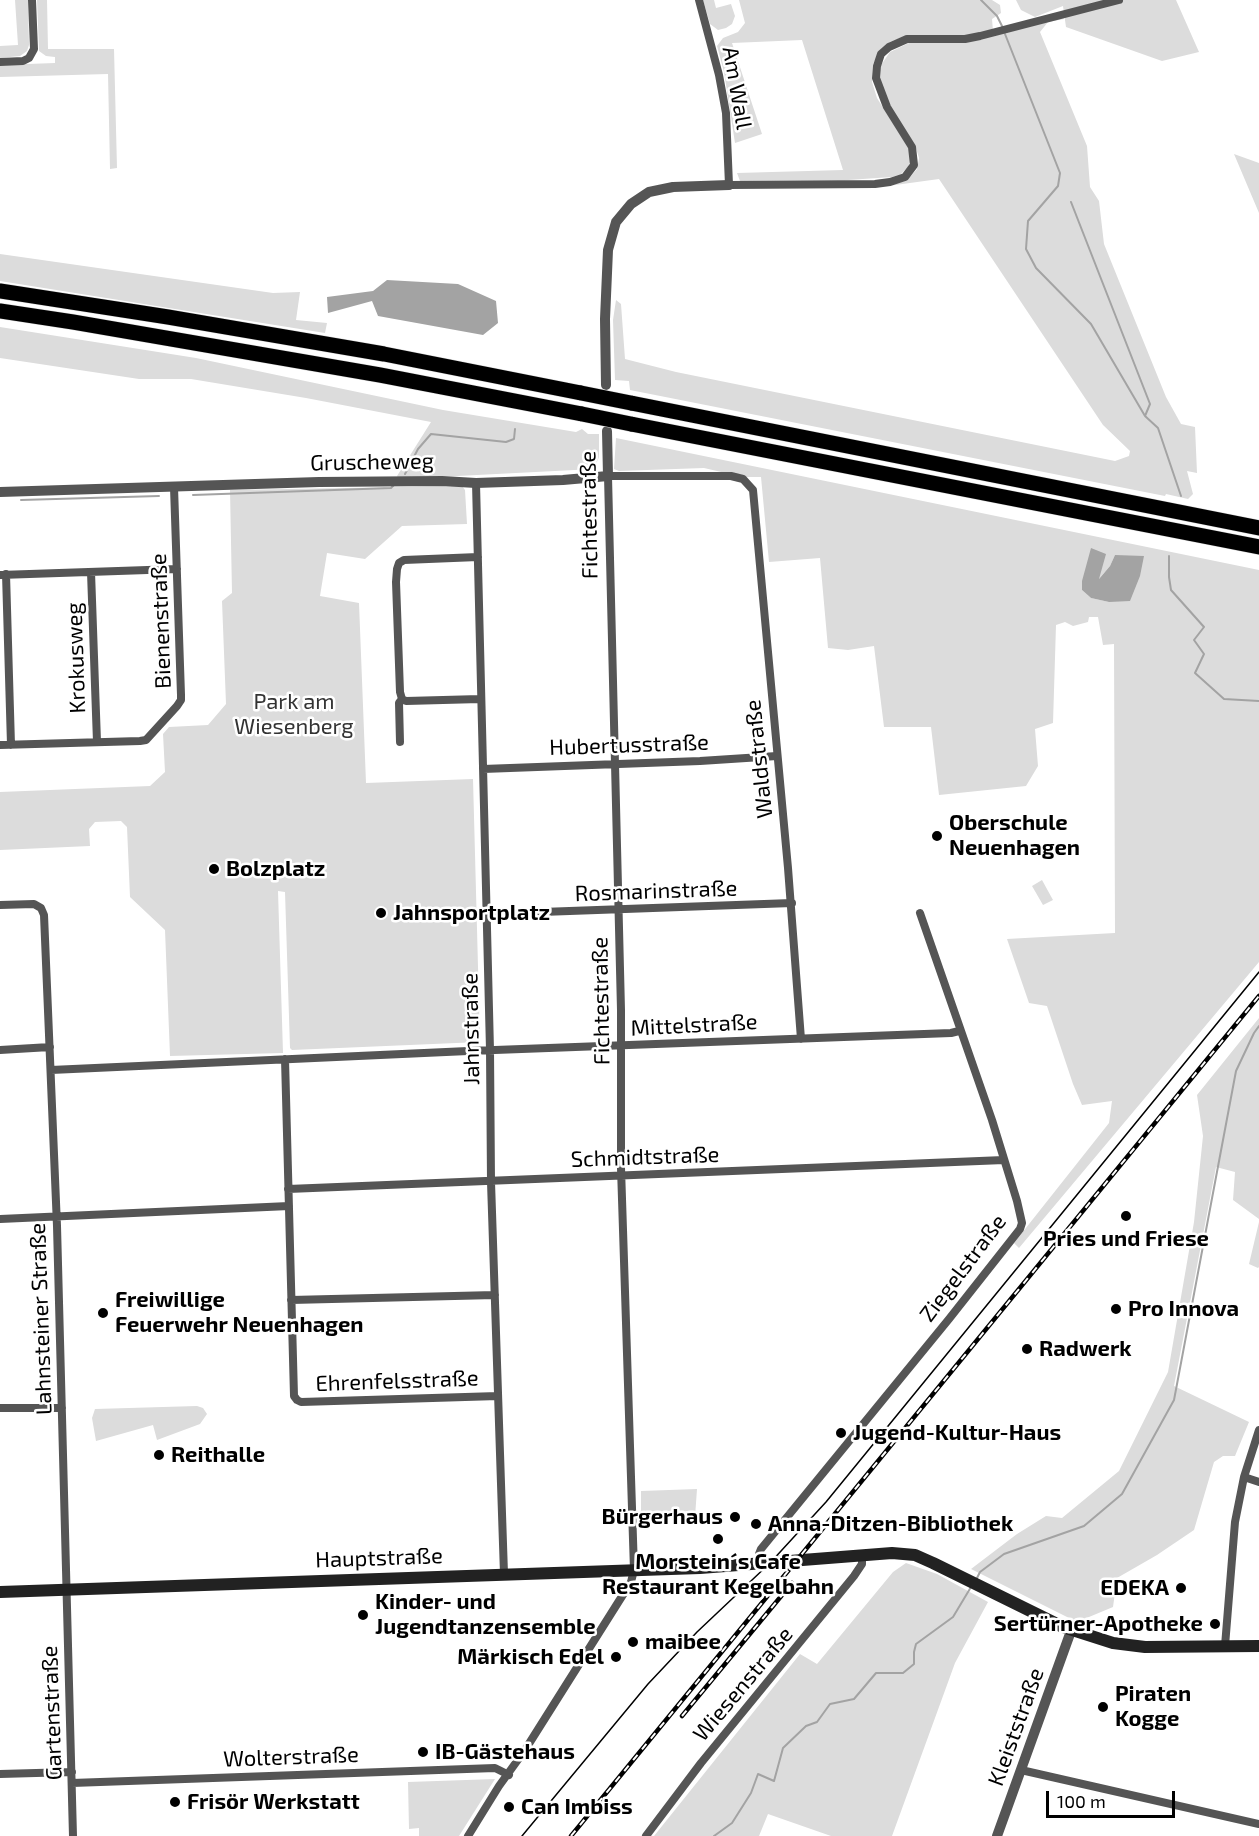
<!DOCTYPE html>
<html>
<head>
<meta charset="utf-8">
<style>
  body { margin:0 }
  #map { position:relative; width:1259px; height:1836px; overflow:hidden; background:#fff; font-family:"Exo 2",sans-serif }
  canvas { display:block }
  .scale { position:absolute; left:1046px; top:1791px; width:129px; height:27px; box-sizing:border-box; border:3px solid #000; border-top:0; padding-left:8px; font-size:18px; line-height:21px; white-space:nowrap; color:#000; -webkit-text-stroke:4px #fff; paint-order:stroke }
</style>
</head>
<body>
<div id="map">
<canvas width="1259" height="1836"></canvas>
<div class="scale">100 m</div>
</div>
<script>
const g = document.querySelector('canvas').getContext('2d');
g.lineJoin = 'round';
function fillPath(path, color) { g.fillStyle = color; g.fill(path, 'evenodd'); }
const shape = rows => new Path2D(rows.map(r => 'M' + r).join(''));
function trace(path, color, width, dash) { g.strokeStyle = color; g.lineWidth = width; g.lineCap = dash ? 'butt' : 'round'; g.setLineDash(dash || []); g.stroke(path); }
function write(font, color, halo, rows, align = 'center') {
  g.font = font + ' "Exo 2",sans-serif'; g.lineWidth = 5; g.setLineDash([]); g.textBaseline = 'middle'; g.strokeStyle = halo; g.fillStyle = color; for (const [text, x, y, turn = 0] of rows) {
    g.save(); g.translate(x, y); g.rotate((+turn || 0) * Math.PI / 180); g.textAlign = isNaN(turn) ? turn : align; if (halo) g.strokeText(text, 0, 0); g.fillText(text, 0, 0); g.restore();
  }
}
fillPath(shape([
  [15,0,28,0,29,45,27,51,20,56,0,58,0,46,18,45],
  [37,0,47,0,48,49,114,49,117,168,110,169,108,74,0,77,0,65,55,63,55,57,46,56,39,51],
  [703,0,714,0,716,8,731,4,735,16,732,24,726,28,718,30,710,24],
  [739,0,992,0,1000,5,1001,13,992,19,993,31,958,37,905,36,890,42,881,49,873,64,872,82,877,98,909,149,911,160,908,167,901,174,892,177,848,180,740,181,737,173,843,170,802,40,732,43,762,134,735,143,724,72,717,46,723,38,738,32,745,23],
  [1016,0,1176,0,1199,52,1162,61,1066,27,1063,6,1035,17,1021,10],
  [1063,17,1064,19,1048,22,1040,32,1087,146,1090,187,1099,201,1104,244,1166,397,1181,424,1195,427,1197,473,1187,471,1193,494,1188,499,1166,494,1165,496,630,390,629,381,615,380,613,320,616,300,621,304,625,359,676,372,1115,461,1129,456,1130,451,1103,425,939,179,888,186,904,181,911,176,917,169,919,158,915,145,888,103,879,76,881,65,890,52,909,43,973,41],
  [1234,154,1259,163,1259,213],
  [0,254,273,293,300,292,296,320,327,323,325,333,0,281],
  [0,327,196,358,443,410,576,432,582,429,588,434,599,434,599,457,594,469,399,479,397,476,431,422,306,398,191,379,139,379,0,358],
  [616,438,1259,570,1259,962,1019,1248,1014,1243,1109,1123,1112,1101,1082,1105,1073,1084,1047,1006,1029,1003,1007,939,1115,933,1114,644,1103,645,1098,617,1089,617,1088,622,1073,626,1065,622,1056,625,1053,723,1035,729,1038,766,1026,786,939,795,931,727,884,727,874,646,848,650,828,648,820,558,769,562,761,477,743,477,704,468,619,471,614,469],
  [1115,555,1109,602,1091,598,1082,590,1098,580,1110,566],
  [462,486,465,490,467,524,402,526,365,559,327,553,320,596,359,603,366,783,473,779,480,1042,292,1050,290,1048,285,892,278,891,283,1053,170,1056,165,930,130,897,127,827,121,821,95,822,89,829,90,846,0,850,0,792,150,786,165,772,163,734,169,727,208,725,226,704,222,601,232,593,230,490],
  [1042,880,1053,900,1043,905,1032,886],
  [1259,1018,1259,1219,1233,1200,1235,1172,1216,1167,1174,1386,1249,1422,1235,1456,1223,1456,1214,1462,1194,1530,1157,1555,1117,1578,1113,1607,1077,1622,971,1569,1017,1534,1046,1516,1062,1518,1119,1471,1168,1372,1194,1222,1203,1136,1197,1095],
  [1259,1222,1259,1267,1258,1268,1249,1264],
  [197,1406,203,1408,207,1414,200,1424,157,1440,153,1425,96,1441,92,1418,95,1409],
  [697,1489,695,1517,641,1518,641,1491],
  [906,1563,937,1574,988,1602,955,1663,892,1836,831,1836,768,1814,759,1836,654,1836,800,1654,817,1664,893,1572],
  [495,1779,459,1836,419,1836,419,1828,409,1829,408,1782]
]), '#dcdcdc');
fillPath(shape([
  [387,280,458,284,496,301,498,323,483,335,378,316,372,301,328,313,327,297,373,291],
  [1091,548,1106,554,1099,579,1110,566,1115,555,1144,556,1140,576,1130,601,1109,602,1091,598,1082,590,1082,581]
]), '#a3a3a3');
trace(shape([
  [981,0,997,16,1003,28],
  [1005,34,1060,173,1058,186,1028,221,1026,249,1036,268,1091,324,1145,416,1158,428,1181,496],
  [1071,202,1150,404,1145,416],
  [405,474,418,449,431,434,506,442,514,439,515,429],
  [193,495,391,488,394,485],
  [21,500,159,496],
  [1169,556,1169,577,1171,590,1204,627,1194,640,1204,654,1195,673,1224,699,1259,701],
  [976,1580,980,1572,1004,1554,1084,1526,1122,1494,1174,1400,1236,1071,1254,1033,1259,1026],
  [714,1836,732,1823,751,1793,758,1774,774,1781,783,1748,806,1726,817,1722,830,1704,854,1699,876,1673,903,1673,914,1664,914,1652,916,1644,953,1617,971,1587]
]), '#a3a3a3', 2);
const motorway = shape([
  [0,291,168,317,384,354,581,393],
  [0,311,73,322,380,375,582,414],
  [631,403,1259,528],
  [631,424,1259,547]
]);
trace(motorway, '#dbdbdb', 16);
trace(shape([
  [699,0,719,75,726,113,729,185,875,184,890,182,905,177,914,165,912,147,887,107,876,78,877,66,881,54,889,47,907,39,965,39,980,36,1119,0],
  [0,62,23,61,29,58,34,49,32,0],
  [476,483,490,1050,491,1182,504,1574],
  [478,557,404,560,399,563,397,569,396,582,400,692,402,699,406,701,480,699],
  [91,572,97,742],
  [6,574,11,745],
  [0,575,177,569],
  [400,742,399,703,402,699],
  [0,745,140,741,146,740,177,706,181,700,181,695,174,487],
  [483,769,700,761,777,756],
  [0,905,34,904,41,908,44,915,57,1226,73,1836],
  [486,914,792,903],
  [0,1050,50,1047],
  [285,1059,294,1396,297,1400,301,1402,498,1396],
  [51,1070,468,1051,951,1033,959,1031],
  [288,1189,1004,1160],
  [0,1219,289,1206],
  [291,1300,495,1295],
  [0,1408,62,1408],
  [1244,1477,1259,1482],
  [759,1564,759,1554,761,1549,949,1319,1020,1229,1022,1223,1017,1201,992,1120,920,913],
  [1225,1646,1235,1522,1244,1477,1259,1430],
  [1021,1770,1259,1824],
  [0,1774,72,1772],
  [72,1783,495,1768,509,1775],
  [468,1836,499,1786,525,1750,631,1582,634,1570,621,1168,621,1010,608,476,731,476,743,479,753,490,788,868,801,1039],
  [646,1836,701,1763,854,1576,862,1564,862,1554]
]), '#555', 8);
trace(shape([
  [606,385,605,319,608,250,616,222,631,204,649,192,673,187,729,185],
  [0,492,319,482,442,481,476,483,563,480,608,476,607,431],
  [997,1836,1071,1631]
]), '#555', 10);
trace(shape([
  [0,1592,700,1568,892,1553,915,1555,933,1563,1063,1627,1113,1643,1145,1647,1259,1646]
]), '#222', 12);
trace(motorway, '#000', 15);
trace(shape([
  [522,1836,648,1684,697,1632,770,1563,826,1502,1259,972]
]), '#000', 1.5);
const rail = shape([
  [682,1716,792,1583],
  [571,1836,1259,996]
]);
trace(rail, '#000', 4.5);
trace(rail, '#fff', 2, [7]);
const motorwayBridge = shape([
  [581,393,631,403],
  [582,414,631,424]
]);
trace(motorwayBridge, '#dbdbdb', 16, []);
trace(motorwayBridge, '#000', 15);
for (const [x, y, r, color] of [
  [937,836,6,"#000"],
  [214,869,6,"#000"],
  [381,913,6,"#000"],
  [1126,1216,6,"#000"],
  [1116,1309,6,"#000"],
  [103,1313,6,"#000"],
  [1027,1349,6,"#000"],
  [841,1433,6,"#000"],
  [159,1455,6,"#000"],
  [735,1517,6,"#000"],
  [756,1524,6,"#000"],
  [718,1539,6,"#000"],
  [1181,1588,6,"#000"],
  [363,1615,6,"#000"],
  [1215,1624,6,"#000"],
  [633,1642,6,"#000"],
  [616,1657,6,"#000"],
  [1103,1707,6,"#000"],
  [423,1752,6,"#000"],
  [175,1802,6,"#000"],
  [509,1807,6,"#000"]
]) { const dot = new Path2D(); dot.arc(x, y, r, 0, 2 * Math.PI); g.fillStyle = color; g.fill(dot); trace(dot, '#fff', 2); }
write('22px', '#000', '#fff', [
  ["Am Wall",737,88,80],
  ["Gruscheweg",372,462,-1],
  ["Fichtestraße",589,515,-91],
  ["Bienenstraße",161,621,-92],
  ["Krokusweg",76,658,-92],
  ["Hubertusstraße",629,745,-2],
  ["Waldstraße",759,759,-96],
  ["Rosmarinstraße",656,891,-2],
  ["Fichtestraße",601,1001,-91],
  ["Mittelstraße",694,1025,-3],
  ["Jahnstraße",471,1029,-91],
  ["Schmidtstraße",645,1157,-2],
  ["Ziegelstraße",963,1268,-53],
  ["Lahnsteiner Straße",41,1319,-92],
  ["Ehrenfelsstraße",397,1381,-2],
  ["Hauptstraße",379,1558,-2],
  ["Wiesenstraße",743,1684,-50],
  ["Gartenstraße",52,1713,-92],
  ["Kleiststraße",1016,1727,-70],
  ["Wolterstraße",291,1757,-2]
]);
write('22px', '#333', '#fff', [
  ["Park am",294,702],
  ["Wiesenberg",294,727]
]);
write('bold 22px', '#000', '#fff', [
  ["Oberschule",949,823],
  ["Neuenhagen",949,848],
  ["Bolzplatz",226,869],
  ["Jahnsportplatz",393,913],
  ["Pries und Friese",1126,1239,"center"],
  ["Freiwillige",115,1300],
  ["Feuerwehr Neuenhagen",115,1325],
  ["Pro Innova",1128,1309],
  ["Radwerk",1039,1349],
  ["Jugend-Kultur-Haus",853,1433],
  ["Reithalle",171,1455],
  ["Bürgerhaus",723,1517,"right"],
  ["Anna-Ditzen-Bibliothek",768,1524],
  ["Morstein´s Cafe",718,1562,"center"],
  ["Restaurant Kegelbahn",718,1587,"center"],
  ["EDEKA",1169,1588,"right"],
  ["Kinder- und",375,1602],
  ["Jugendtanzensemble",375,1627],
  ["Sertürner-Apotheke",1203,1624,"right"],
  ["maibee",645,1642],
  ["Märkisch Edel",604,1657,"right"],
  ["Piraten",1115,1694],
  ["Kogge",1115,1719],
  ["IB-Gästehaus",435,1752],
  ["Frisör Werkstatt",187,1802],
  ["Can Imbiss",521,1807]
], 'left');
</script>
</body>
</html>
